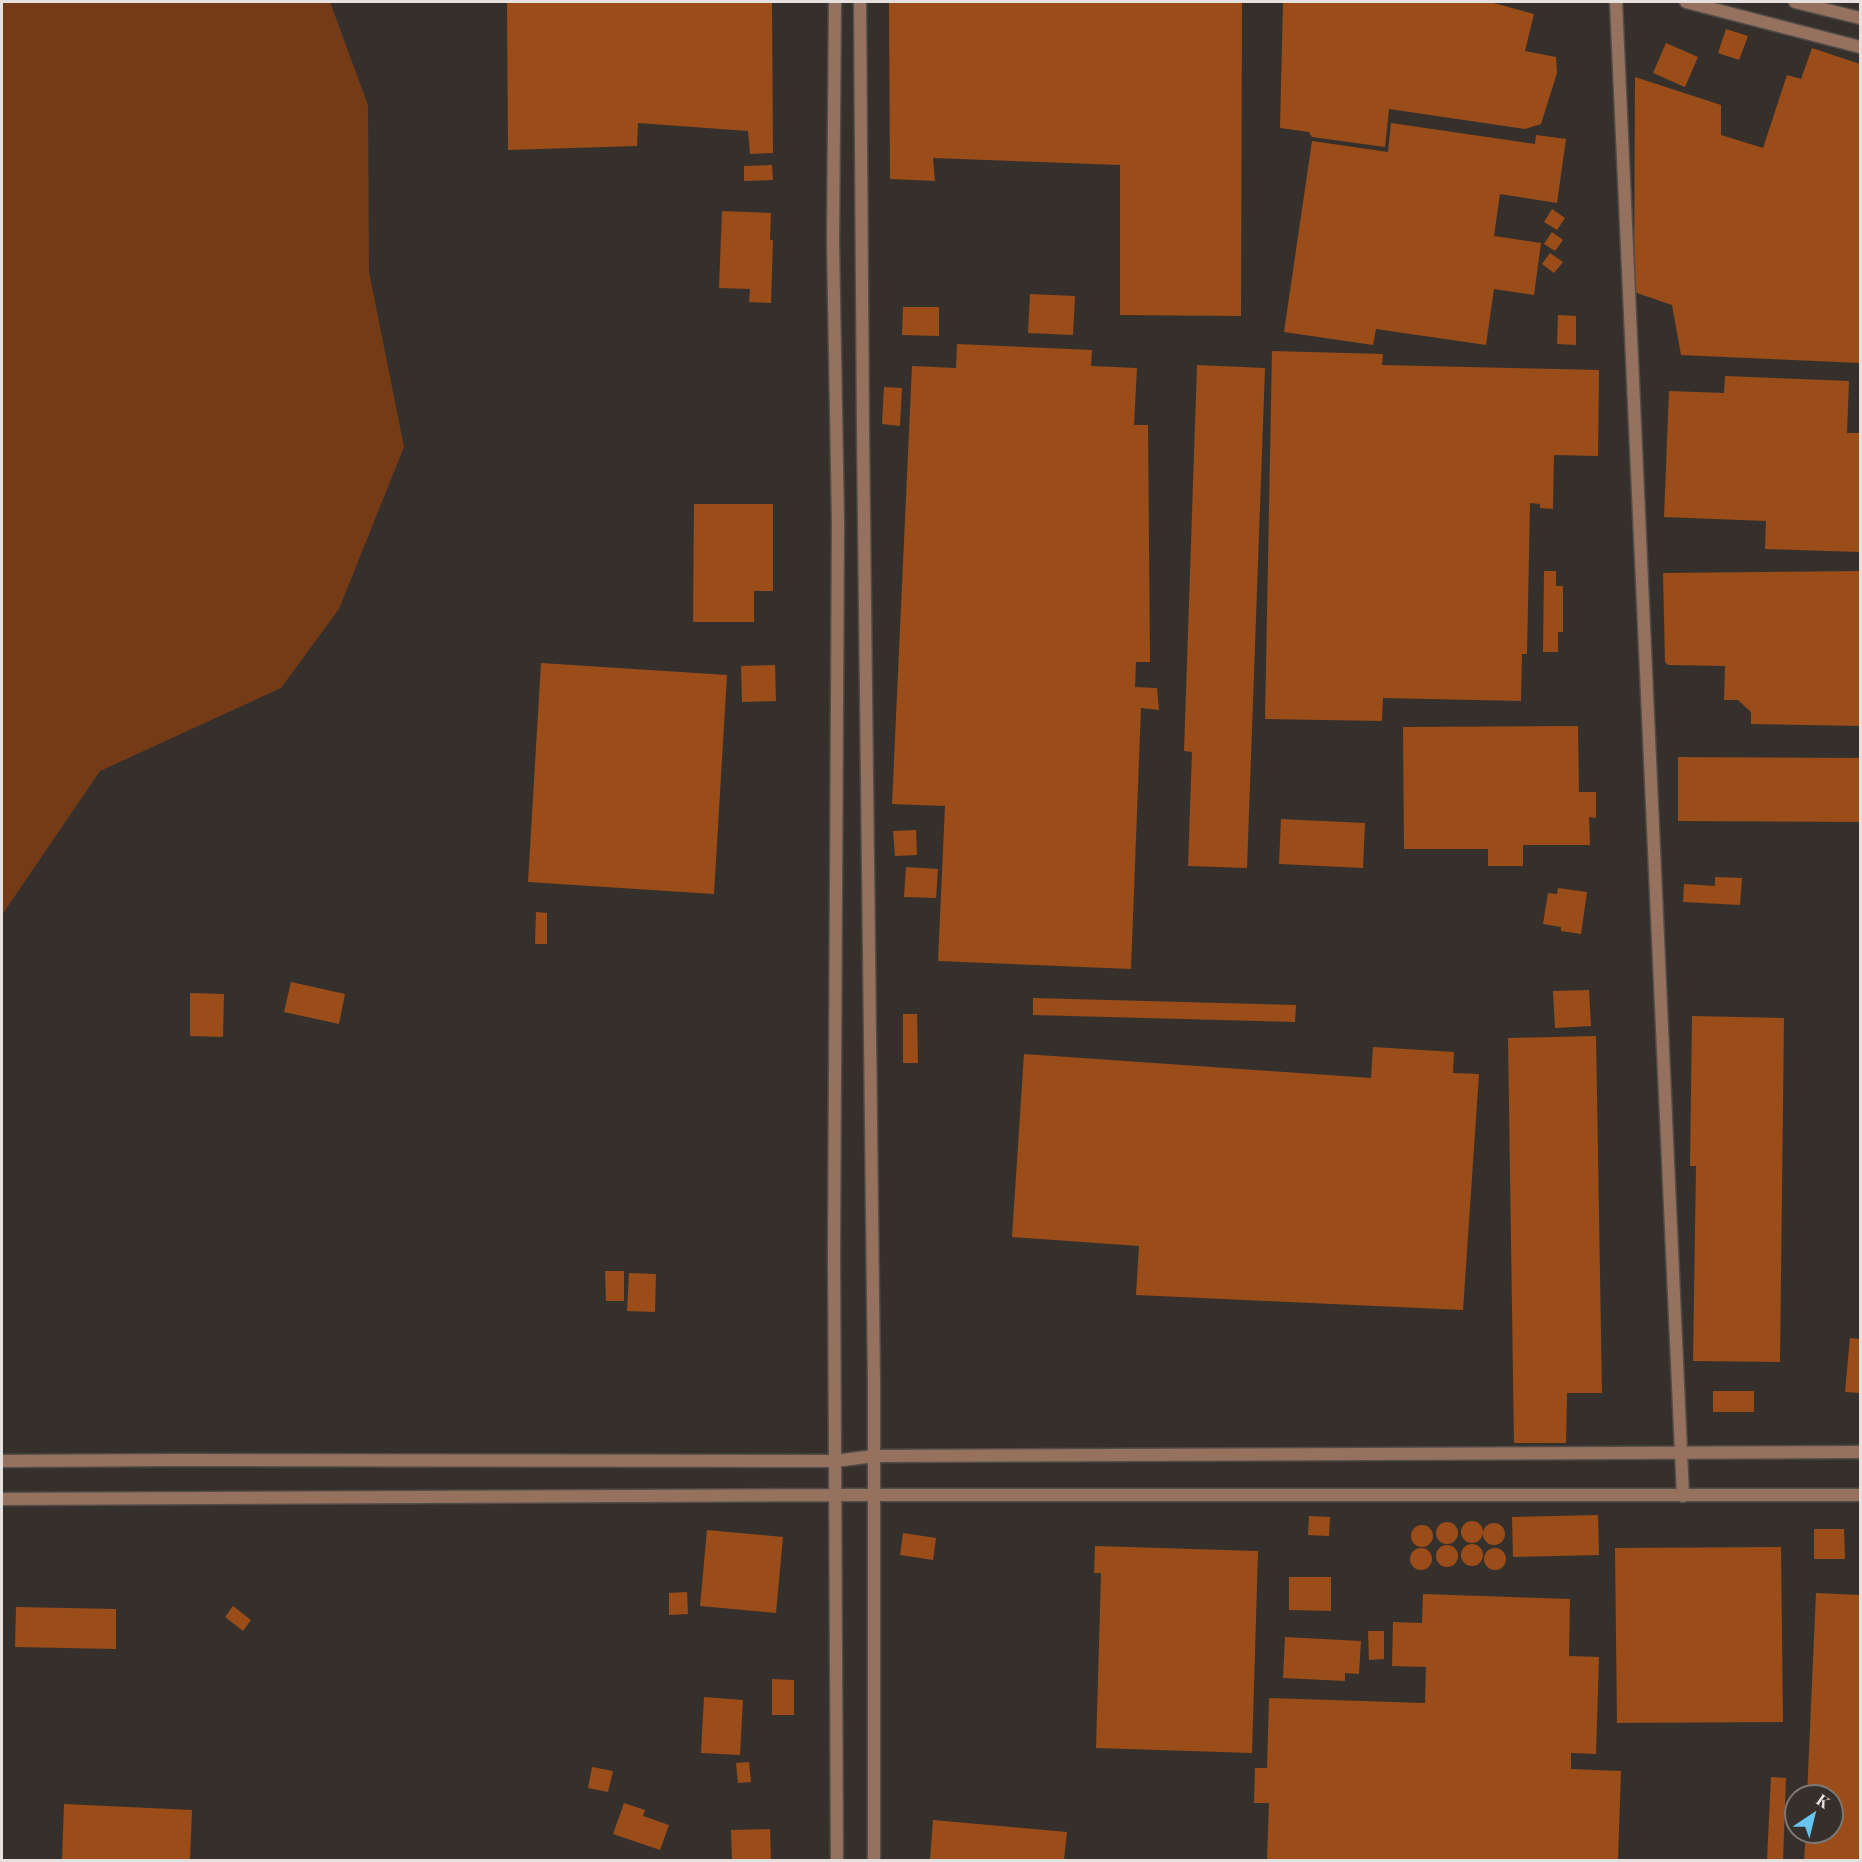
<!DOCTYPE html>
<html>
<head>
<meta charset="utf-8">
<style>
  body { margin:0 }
  #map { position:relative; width:1862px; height:1862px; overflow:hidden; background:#36302d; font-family:"Playfair Display",serif }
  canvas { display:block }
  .frame { position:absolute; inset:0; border:3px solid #e6e1df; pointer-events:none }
  .north { position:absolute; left:1784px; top:1784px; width:60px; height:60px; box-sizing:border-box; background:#36302d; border:2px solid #7c7774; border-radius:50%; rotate:35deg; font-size:16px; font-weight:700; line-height:24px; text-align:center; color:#e6e1df }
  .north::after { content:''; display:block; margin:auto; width:21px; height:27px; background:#67c4ef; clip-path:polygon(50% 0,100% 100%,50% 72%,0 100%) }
</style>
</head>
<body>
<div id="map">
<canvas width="1862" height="1862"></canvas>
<div class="frame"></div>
<div class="north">K</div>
</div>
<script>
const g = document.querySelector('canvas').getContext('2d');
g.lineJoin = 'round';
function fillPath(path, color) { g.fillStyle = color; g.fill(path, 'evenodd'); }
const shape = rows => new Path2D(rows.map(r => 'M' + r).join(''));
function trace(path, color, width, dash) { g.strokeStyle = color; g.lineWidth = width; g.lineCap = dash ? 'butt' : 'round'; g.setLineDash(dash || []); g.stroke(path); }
fillPath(shape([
  [2,2,330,2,368,105,369,272,404,447,339,609,281,688,100,771,2,915]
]), '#743b16');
fillPath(shape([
  [507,2,772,2,773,153,750,154,748,131,638,123,637,146,508,150],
  [889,2,1242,2,1241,316,1120,315,1120,165,933,158,935,181,890,179],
  [1283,2,1490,2,1534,14,1525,51,1556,57,1557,73,1541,124,1525,129,1389,109,1385,147,1312,137,1309,132,1280,128],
  [1726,29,1748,36,1739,60,1718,53],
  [1666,43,1698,57,1685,87,1653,73],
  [1812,48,1860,64,1860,363,1681,355,1672,305,1634,292,1635,77,1721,105,1721,135,1763,148,1787,75,1801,79],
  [1391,123,1535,144,1536,135,1566,139,1557,203,1500,194,1494,236,1541,243,1534,295,1494,289,1486,345,1376,329,1373,345,1284,332,1312,141,1388,152],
  [772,165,773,180,744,181,744,166],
  [1552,209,1565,218,1557,230,1544,222],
  [722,211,771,213,770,240,773,240,771,303,749,302,750,289,719,288],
  [1552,232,1563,240,1555,251,1544,244],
  [1550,253,1563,262,1554,273,1542,264],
  [1030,294,1075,296,1073,335,1028,333],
  [903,307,939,307,939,336,902,335],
  [1558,315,1576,316,1576,345,1557,344],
  [957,344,1092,350,1091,366,1137,368,1134,425,1148,425,1150,662,1136,662,1135,687,1157,688,1159,710,1141,708,1131,969,938,961,945,806,892,804,912,366,956,368],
  [1272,351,1383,354,1382,365,1599,370,1598,456,1554,455,1553,509,1540,508,1540,504,1530,503,1527,654,1522,654,1521,701,1383,698,1382,721,1265,719],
  [1197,365,1265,368,1247,868,1188,866,1192,752,1184,751],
  [1725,376,1849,381,1847,433,1860,433,1860,552,1765,549,1766,521,1664,517,1669,391,1724,393],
  [884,387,902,388,900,426,882,424],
  [694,504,773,504,773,591,754,591,754,622,693,622],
  [1544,571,1556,571,1556,586,1563,586,1563,632,1558,632,1558,652,1543,652],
  [1860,571,1860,726,1751,724,1751,712,1738,700,1724,700,1725,666,1668,665,1665,662,1663,573],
  [541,663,727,675,714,894,528,882],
  [775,665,776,701,742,702,741,666],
  [1578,726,1579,792,1596,792,1596,818,1589,817,1590,845,1523,845,1523,866,1488,866,1488,849,1404,849,1403,727],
  [1678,757,1860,758,1860,822,1678,821],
  [1281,819,1365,823,1363,868,1279,864],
  [916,830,917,855,895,856,893,831],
  [906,867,938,869,936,898,904,897],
  [1715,877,1742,878,1740,905,1683,902,1684,884,1715,886],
  [1558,888,1587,892,1581,934,1561,931,1561,927,1543,924,1548,893,1557,894],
  [536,912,547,913,547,944,535,944],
  [291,982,345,994,339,1024,284,1012],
  [1589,990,1591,1026,1555,1028,1553,991],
  [190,993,224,994,223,1037,190,1036],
  [1033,998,1296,1005,1295,1022,1033,1015],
  [903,1014,917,1014,918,1063,903,1063],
  [1692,1016,1784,1018,1780,1362,1693,1361,1696,1166,1690,1166],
  [1596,1036,1602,1393,1567,1393,1566,1443,1514,1443,1508,1038],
  [1373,1047,1454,1052,1453,1073,1479,1074,1463,1310,1136,1295,1139,1246,1012,1237,1024,1054,1371,1078],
  [605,1271,624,1271,624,1301,606,1301],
  [629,1273,656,1274,655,1312,627,1311],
  [1850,1338,1860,1339,1860,1393,1845,1392],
  [1713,1391,1754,1391,1754,1412,1713,1412],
  [1598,1515,1599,1555,1513,1557,1512,1517],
  [1309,1516,1330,1517,1329,1536,1308,1535],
  '1461 1532a11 11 0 1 1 22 0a11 11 0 1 1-22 0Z',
  '1436 1533a11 11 0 1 1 22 0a11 11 0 1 1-22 0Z',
  '1483 1534a11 11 0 1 1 22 0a11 11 0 1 1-22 0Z',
  '1411 1536a11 11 0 1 1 22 0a11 11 0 1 1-22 0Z',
  [1814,1529,1844,1529,1845,1559,1814,1559],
  [707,1530,783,1537,776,1613,700,1606],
  [903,1533,936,1538,933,1560,900,1555],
  '1461 1555a11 11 0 1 1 22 0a11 11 0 1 1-22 0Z',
  '1436 1556a11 11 0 1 1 22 0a11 11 0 1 1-22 0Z',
  [1095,1546,1258,1551,1252,1753,1096,1748,1101,1573,1094,1573],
  [1781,1547,1783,1722,1617,1723,1615,1548],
  '1410 1559a11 11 0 1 1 22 0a11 11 0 1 1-22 0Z',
  '1484 1559a11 11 0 1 1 22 0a11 11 0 1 1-22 0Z',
  [1289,1577,1331,1577,1331,1611,1289,1610],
  [687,1592,688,1614,669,1615,669,1593],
  [1816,1593,1860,1595,1860,1860,1804,1860,1806,1832,1832,1832,1832,1796,1807,1796],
  [1423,1594,1570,1599,1569,1656,1599,1657,1596,1754,1571,1753,1571,1769,1621,1771,1618,1860,1267,1860,1269,1803,1254,1803,1255,1768,1267,1768,1269,1698,1425,1703,1426,1667,1392,1666,1393,1622,1422,1623],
  [233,1606,251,1620,243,1631,225,1617],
  [16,1607,116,1609,116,1649,15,1647],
  [1368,1631,1384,1631,1384,1659,1369,1660],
  [1285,1637,1361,1641,1359,1674,1345,1673,1345,1681,1283,1678],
  [772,1679,794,1680,794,1715,772,1715],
  [704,1697,743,1700,740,1755,701,1753],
  [749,1762,751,1782,738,1783,736,1763],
  [592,1767,613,1771,608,1792,588,1788],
  [1771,1777,1786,1778,1783,1860,1767,1860],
  [624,1803,645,1810,643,1816,669,1825,660,1850,613,1834],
  [64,1804,192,1810,190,1860,62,1860],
  [933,1820,1067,1832,1064,1860,930,1860],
  [770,1829,771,1860,732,1860,731,1830]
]), '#9a4d18');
const minor = shape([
  [1616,2,1683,1496]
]);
const tertiary = shape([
  [835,2,833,241,838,523,834,1253,837,1860],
  [860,2,863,432,874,1382,874,1860],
  [1686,2,1860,47],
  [1795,2,1860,18],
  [2,1461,174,1460,835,1461,874,1456,1860,1452],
  [2,1499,835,1495,1860,1495]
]);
trace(minor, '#524c49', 15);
trace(tertiary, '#524c49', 15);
trace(minor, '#95715e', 12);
trace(tertiary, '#95715e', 12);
</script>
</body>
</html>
